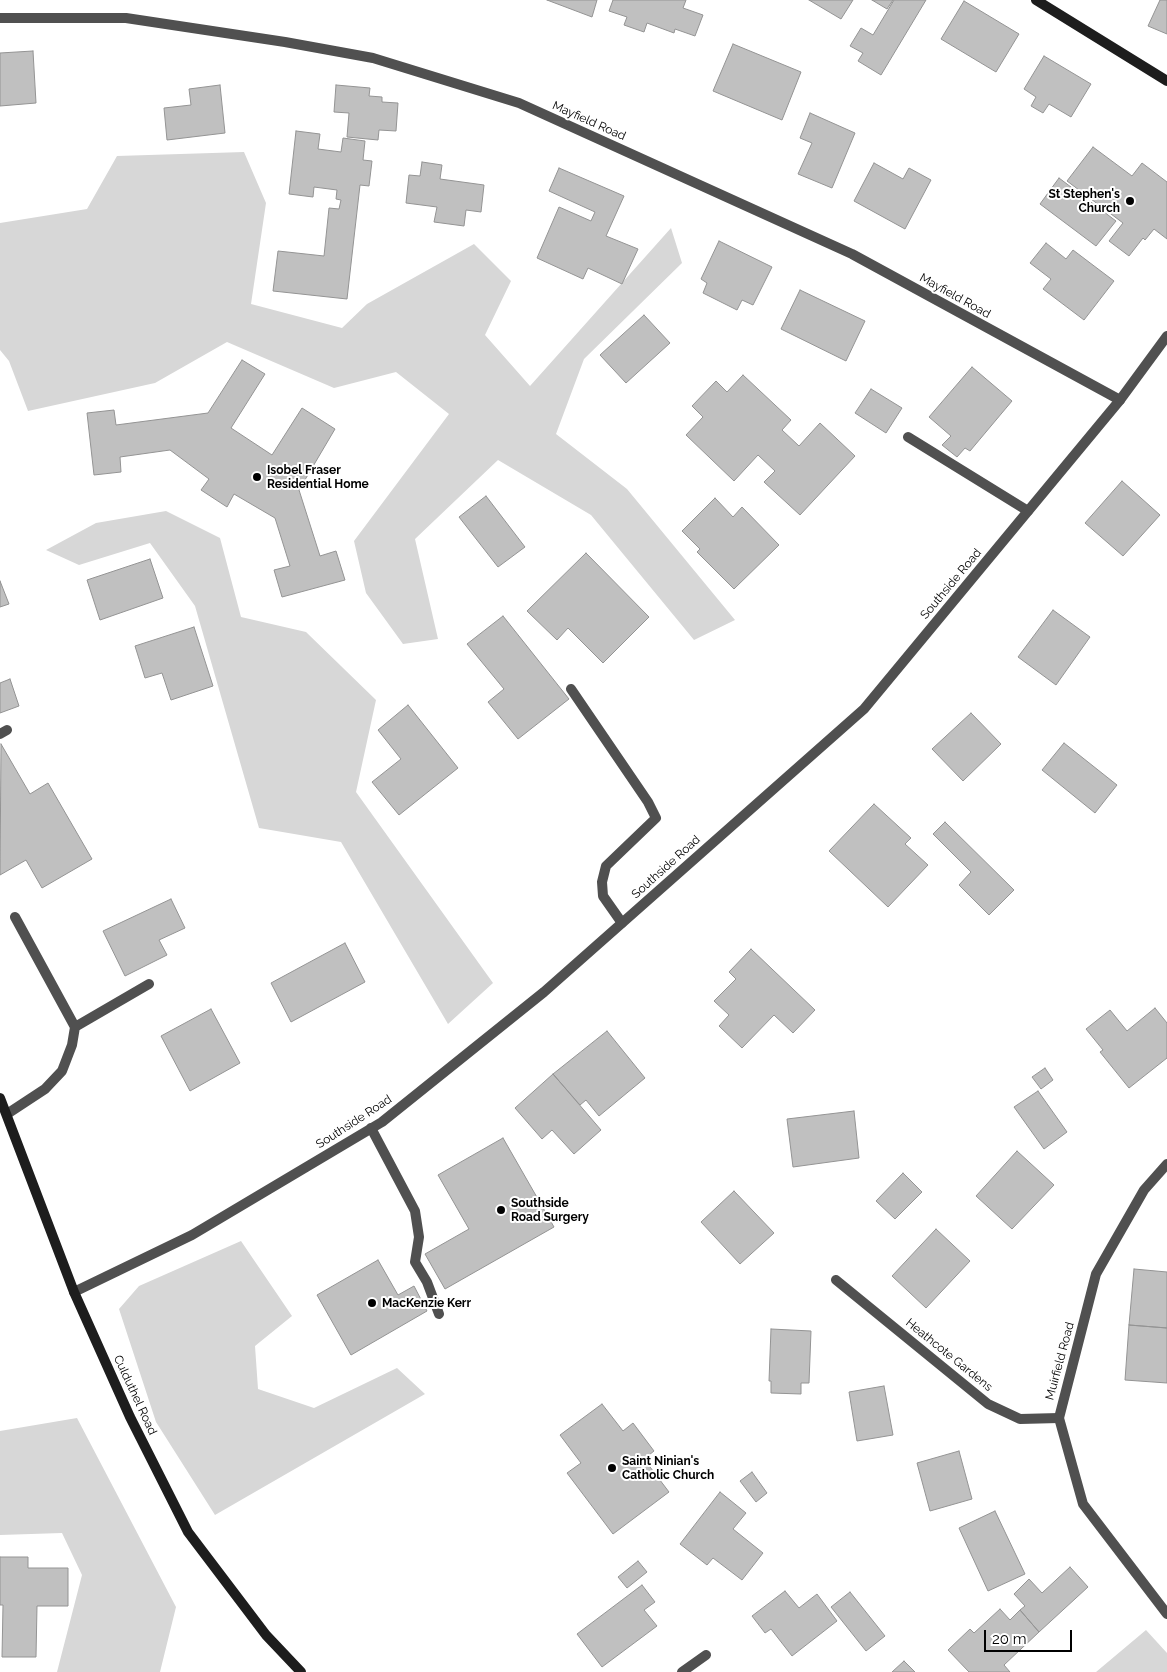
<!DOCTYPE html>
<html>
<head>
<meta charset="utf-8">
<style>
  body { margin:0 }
  #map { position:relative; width:1167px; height:1672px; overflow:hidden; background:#fff; font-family:Raleway,sans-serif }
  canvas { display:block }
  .scale { position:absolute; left:984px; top:1630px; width:88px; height:22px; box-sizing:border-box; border:2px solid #000; border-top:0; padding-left:6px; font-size:15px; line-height:18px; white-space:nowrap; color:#000; -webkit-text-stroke:4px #fff; paint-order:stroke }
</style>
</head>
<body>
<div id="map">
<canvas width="1167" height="1672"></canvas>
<div class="scale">20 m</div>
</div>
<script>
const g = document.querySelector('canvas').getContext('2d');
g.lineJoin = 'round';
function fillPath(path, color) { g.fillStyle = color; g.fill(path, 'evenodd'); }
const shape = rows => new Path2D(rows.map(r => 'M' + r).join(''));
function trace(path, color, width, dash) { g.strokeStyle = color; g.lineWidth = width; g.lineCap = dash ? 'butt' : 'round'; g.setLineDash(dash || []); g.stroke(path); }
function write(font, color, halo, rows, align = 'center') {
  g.font = font + ' Raleway,sans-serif'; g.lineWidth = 4; g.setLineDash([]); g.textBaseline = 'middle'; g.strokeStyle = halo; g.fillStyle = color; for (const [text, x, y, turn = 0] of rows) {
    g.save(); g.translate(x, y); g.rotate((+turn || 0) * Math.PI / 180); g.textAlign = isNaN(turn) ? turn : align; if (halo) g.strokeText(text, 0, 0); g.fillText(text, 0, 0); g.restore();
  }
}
fillPath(shape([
  [244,152,266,203,251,304,342,328,367,304,474,244,511,281,485,335,530,386,671,228,682,263,584,359,556,434,627,489,735,620,694,640,591,515,498,460,415,539,438,639,403,644,366,593,354,541,449,414,396,372,334,388,227,342,155,383,28,411,9,361,0,350,0,223,87,209,117,156],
  [166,511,220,538,241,617,306,632,376,700,356,792,493,983,448,1024,341,842,259,828,195,606,150,543,79,565,46,550,96,523],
  [241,1241,292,1316,255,1346,258,1389,314,1408,397,1368,425,1394,215,1515,156,1422,119,1309,139,1286],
  [77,1418,176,1607,160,1672,57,1672,82,1575,62,1533,0,1535,0,1431],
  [1146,1630,1167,1653,1167,1672,1096,1672]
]), '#d7d7d7');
const building = shape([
  [547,0,597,0,592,17,547,0],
  [613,0,686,0,683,8,703,15,695,36,675,29,674,33,647,23,644,32,624,25,627,17,609,11,613,0],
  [809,0,853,0,841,19,809,0],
  [872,0,893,0,887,9,872,0],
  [894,0,926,0,881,75,858,61,863,53,850,46,861,28,873,35,894,0],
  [1160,0,1167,0,1167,34,1148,26,1160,0],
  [964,1,1019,34,996,72,941,39,964,1],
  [733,44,801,72,782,120,713,91,733,44],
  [33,51,36,103,0,106,0,53,33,51],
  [1044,56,1091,84,1071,117,1049,104,1043,113,1031,106,1036,97,1024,89,1044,56],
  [220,85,225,133,167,140,164,108,191,105,189,89,220,85],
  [336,85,370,88,369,96,382,97,382,102,398,103,396,131,379,130,378,140,347,137,349,113,334,112,336,85],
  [810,113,855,133,832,188,798,174,812,143,800,138,810,113],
  [296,131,320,134,318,149,341,152,343,138,365,141,363,160,372,161,369,186,360,185,347,299,273,291,278,251,324,256,329,208,339,209,341,200,336,199,337,190,314,187,313,197,289,194,296,131],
  [1093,147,1132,176,1142,163,1167,182,1167,239,1154,229,1145,240,1143,238,1129,256,1109,241,1123,223,1067,181,1093,147],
  [422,162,442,165,440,179,484,185,481,212,466,210,464,226,434,222,437,207,406,203,409,175,420,176,422,162],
  [874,163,903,179,909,168,931,180,905,229,854,201,874,163],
  [559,168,624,196,606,236,638,249,622,284,588,268,583,279,537,258,559,207,591,221,595,212,549,191,559,168],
  [1059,178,1116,221,1096,246,1040,204,1059,178],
  [719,241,772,267,753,305,742,300,737,310,703,293,707,283,701,279,719,241],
  [1046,243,1066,259,1073,250,1114,281,1084,320,1043,289,1051,279,1030,263,1046,243],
  [800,290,865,321,846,361,781,329,800,290],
  [644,315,670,343,626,383,600,355,644,315],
  [242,360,265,374,231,428,272,455,302,408,335,429,299,490,320,556,336,551,345,580,282,597,274,570,290,566,275,518,234,494,227,507,201,490,209,479,170,450,120,457,121,472,94,475,87,413,114,410,116,425,208,413,242,360],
  [972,367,1012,401,970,451,965,448,957,457,942,445,951,436,929,417,972,367],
  [743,375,791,420,782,430,799,446,820,423,855,456,800,515,764,482,775,471,758,455,734,481,686,435,703,417,692,406,716,381,727,392,743,375],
  [871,389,902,408,886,433,855,413,871,389],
  [1122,481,1160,515,1123,556,1085,523,1122,481],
  [486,496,525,547,498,567,459,517,486,496],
  [715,498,733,517,742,507,779,545,734,589,697,552,700,549,682,531,715,498],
  [586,553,649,617,603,663,568,628,557,640,527,611,586,553],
  [150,559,163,598,100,620,87,580,150,559],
  [0,581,9,604,0,607,0,581],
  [1053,610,1090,637,1056,685,1018,657,1053,610],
  [503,616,569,699,518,739,488,702,504,689,467,644,503,616],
  [194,627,213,686,171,700,162,673,145,678,135,646,194,627],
  [10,679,19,706,0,713,0,683,10,679],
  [408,705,458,768,399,815,372,782,401,759,378,730,408,705],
  [971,713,1001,744,963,781,932,749,971,713],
  [1064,743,1117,785,1095,813,1042,770,1064,743],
  [1,744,30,794,48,783,92,859,42,888,26,860,0,875,1,744],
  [874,804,911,838,905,844,928,865,888,907,829,851,874,804],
  [945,822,1014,890,989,915,959,885,971,872,933,834,945,822],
  [171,899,185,928,159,940,167,955,125,976,103,931,171,899],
  [345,943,365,982,291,1022,271,983,345,943],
  [751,949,815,1010,793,1033,774,1015,742,1048,719,1026,729,1015,714,1001,736,979,729,972,751,949],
  [1155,1008,1167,1023,1167,1058,1129,1088,1100,1052,1103,1050,1086,1029,1110,1010,1127,1031,1155,1008],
  [211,1009,240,1063,190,1091,161,1036,211,1009],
  [607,1031,645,1078,599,1116,586,1100,580,1105,553,1074,607,1031],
  [1045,1068,1053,1080,1041,1089,1032,1077,1045,1068],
  [553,1074,601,1130,574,1154,552,1130,542,1139,515,1108,553,1074],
  [1038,1091,1067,1132,1044,1149,1014,1107,1038,1091],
  [854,1111,859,1158,793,1167,787,1119,854,1111],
  [503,1138,554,1227,445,1289,425,1254,469,1229,438,1175,503,1138],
  [1017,1151,1054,1185,1012,1229,976,1196,1017,1151],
  [903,1173,922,1192,895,1219,876,1201,903,1173],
  [734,1191,774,1233,740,1264,701,1222,734,1191],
  [936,1229,970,1261,926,1308,892,1276,936,1229],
  [378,1260,398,1295,414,1286,427,1311,351,1355,317,1295,378,1260],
  [1134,1269,1167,1272,1167,1328,1129,1325,1134,1269],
  [1129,1325,1167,1328,1167,1383,1125,1380,1129,1325],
  [771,1329,811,1331,809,1383,801,1383,801,1394,771,1393,771,1381,769,1381,771,1329],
  [884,1386,893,1435,857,1441,849,1392,884,1386],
  [602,1404,623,1431,633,1423,654,1451,644,1459,669,1492,613,1534,567,1473,581,1463,560,1435,602,1404],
  [959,1451,972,1499,930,1511,917,1463,959,1451],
  [752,1472,767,1493,756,1502,740,1481,752,1472],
  [720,1492,746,1513,733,1529,763,1553,742,1580,713,1558,707,1565,680,1544,720,1492],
  [995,1511,1025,1574,988,1591,959,1528,995,1511],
  [0,1557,28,1557,28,1568,68,1568,68,1606,37,1606,36,1657,2,1657,3,1605,0,1605,0,1557],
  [638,1561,647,1572,627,1588,618,1577,638,1561],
  [1070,1567,1088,1587,1039,1632,1020,1610,1025,1606,1014,1594,1029,1579,1042,1593,1070,1567],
  [642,1585,655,1602,644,1610,657,1626,602,1667,577,1634,642,1585],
  [785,1591,799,1608,817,1594,837,1621,792,1656,771,1629,765,1633,752,1616,785,1591],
  [850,1592,885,1636,866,1651,831,1607,850,1592],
  [1000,1609,1010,1620,1020,1610,1039,1632,1004,1665,1010,1672,969,1672,948,1650,970,1629,974,1633,1000,1609],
  [904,1661,915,1672,892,1672,904,1661]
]);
fillPath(building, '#c0c0c0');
trace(building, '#949494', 1);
trace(shape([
  [908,437,1028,511],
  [571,689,648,802,656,818,606,866,602,882,603,896,622,923],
  [0,734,7,730],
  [75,1027,149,984],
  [7,1114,45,1089,62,1071,72,1045,75,1027,15,917],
  [371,1128,415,1211,419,1237,415,1262,427,1282,439,1314]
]), '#505050', 10);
trace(shape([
  [0,18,126,18,285,42,373,58,519,103,852,254,1120,400],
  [836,1280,988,1404,1020,1419,1059,1418],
  [682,1672,706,1655]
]), '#505050', 10);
trace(shape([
  [1167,1164,1144,1190,1096,1274,1059,1418,1083,1504,1167,1614],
  [74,1292,192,1235,382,1122,544,992,864,709,1120,400,1167,336]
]), '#505050', 10);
trace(shape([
  [1036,0,1167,81],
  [0,1098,74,1292,130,1417,188,1532,266,1635,301,1672]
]), '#1d1d1d', 10);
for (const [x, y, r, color] of [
  [1130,201,5,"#000"],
  [257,477,5,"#000"],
  [501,1210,5,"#000"],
  [372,1303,5,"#000"],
  [612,1468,5,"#000"]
]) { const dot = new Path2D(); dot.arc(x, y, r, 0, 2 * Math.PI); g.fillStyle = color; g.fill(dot); trace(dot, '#fff', 2); }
write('12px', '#000', '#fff', [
  ["Mayfield Road",589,121,24],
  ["Mayfield Road",955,296,29],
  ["Southside Road",951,584,-50],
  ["Southside Road",666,867,-42],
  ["Southside Road",354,1122,-33],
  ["Heathcote Gardens",949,1355,39],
  ["Muirfield Road",1060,1361,-75],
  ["Culduthel Road",135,1395,65]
]);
write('bold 12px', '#000', '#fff', [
  ["St Stephen's",1120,194,"right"],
  ["Church",1120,208,"right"],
  ["Isobel Fraser",267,470],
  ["Residential Home",267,484],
  ["Southside",511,1203],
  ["Road Surgery",511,1217],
  ["MacKenzie Kerr",382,1303],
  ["Saint Ninian's",622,1461],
  ["Catholic Church",622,1475]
], 'left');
</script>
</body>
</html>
